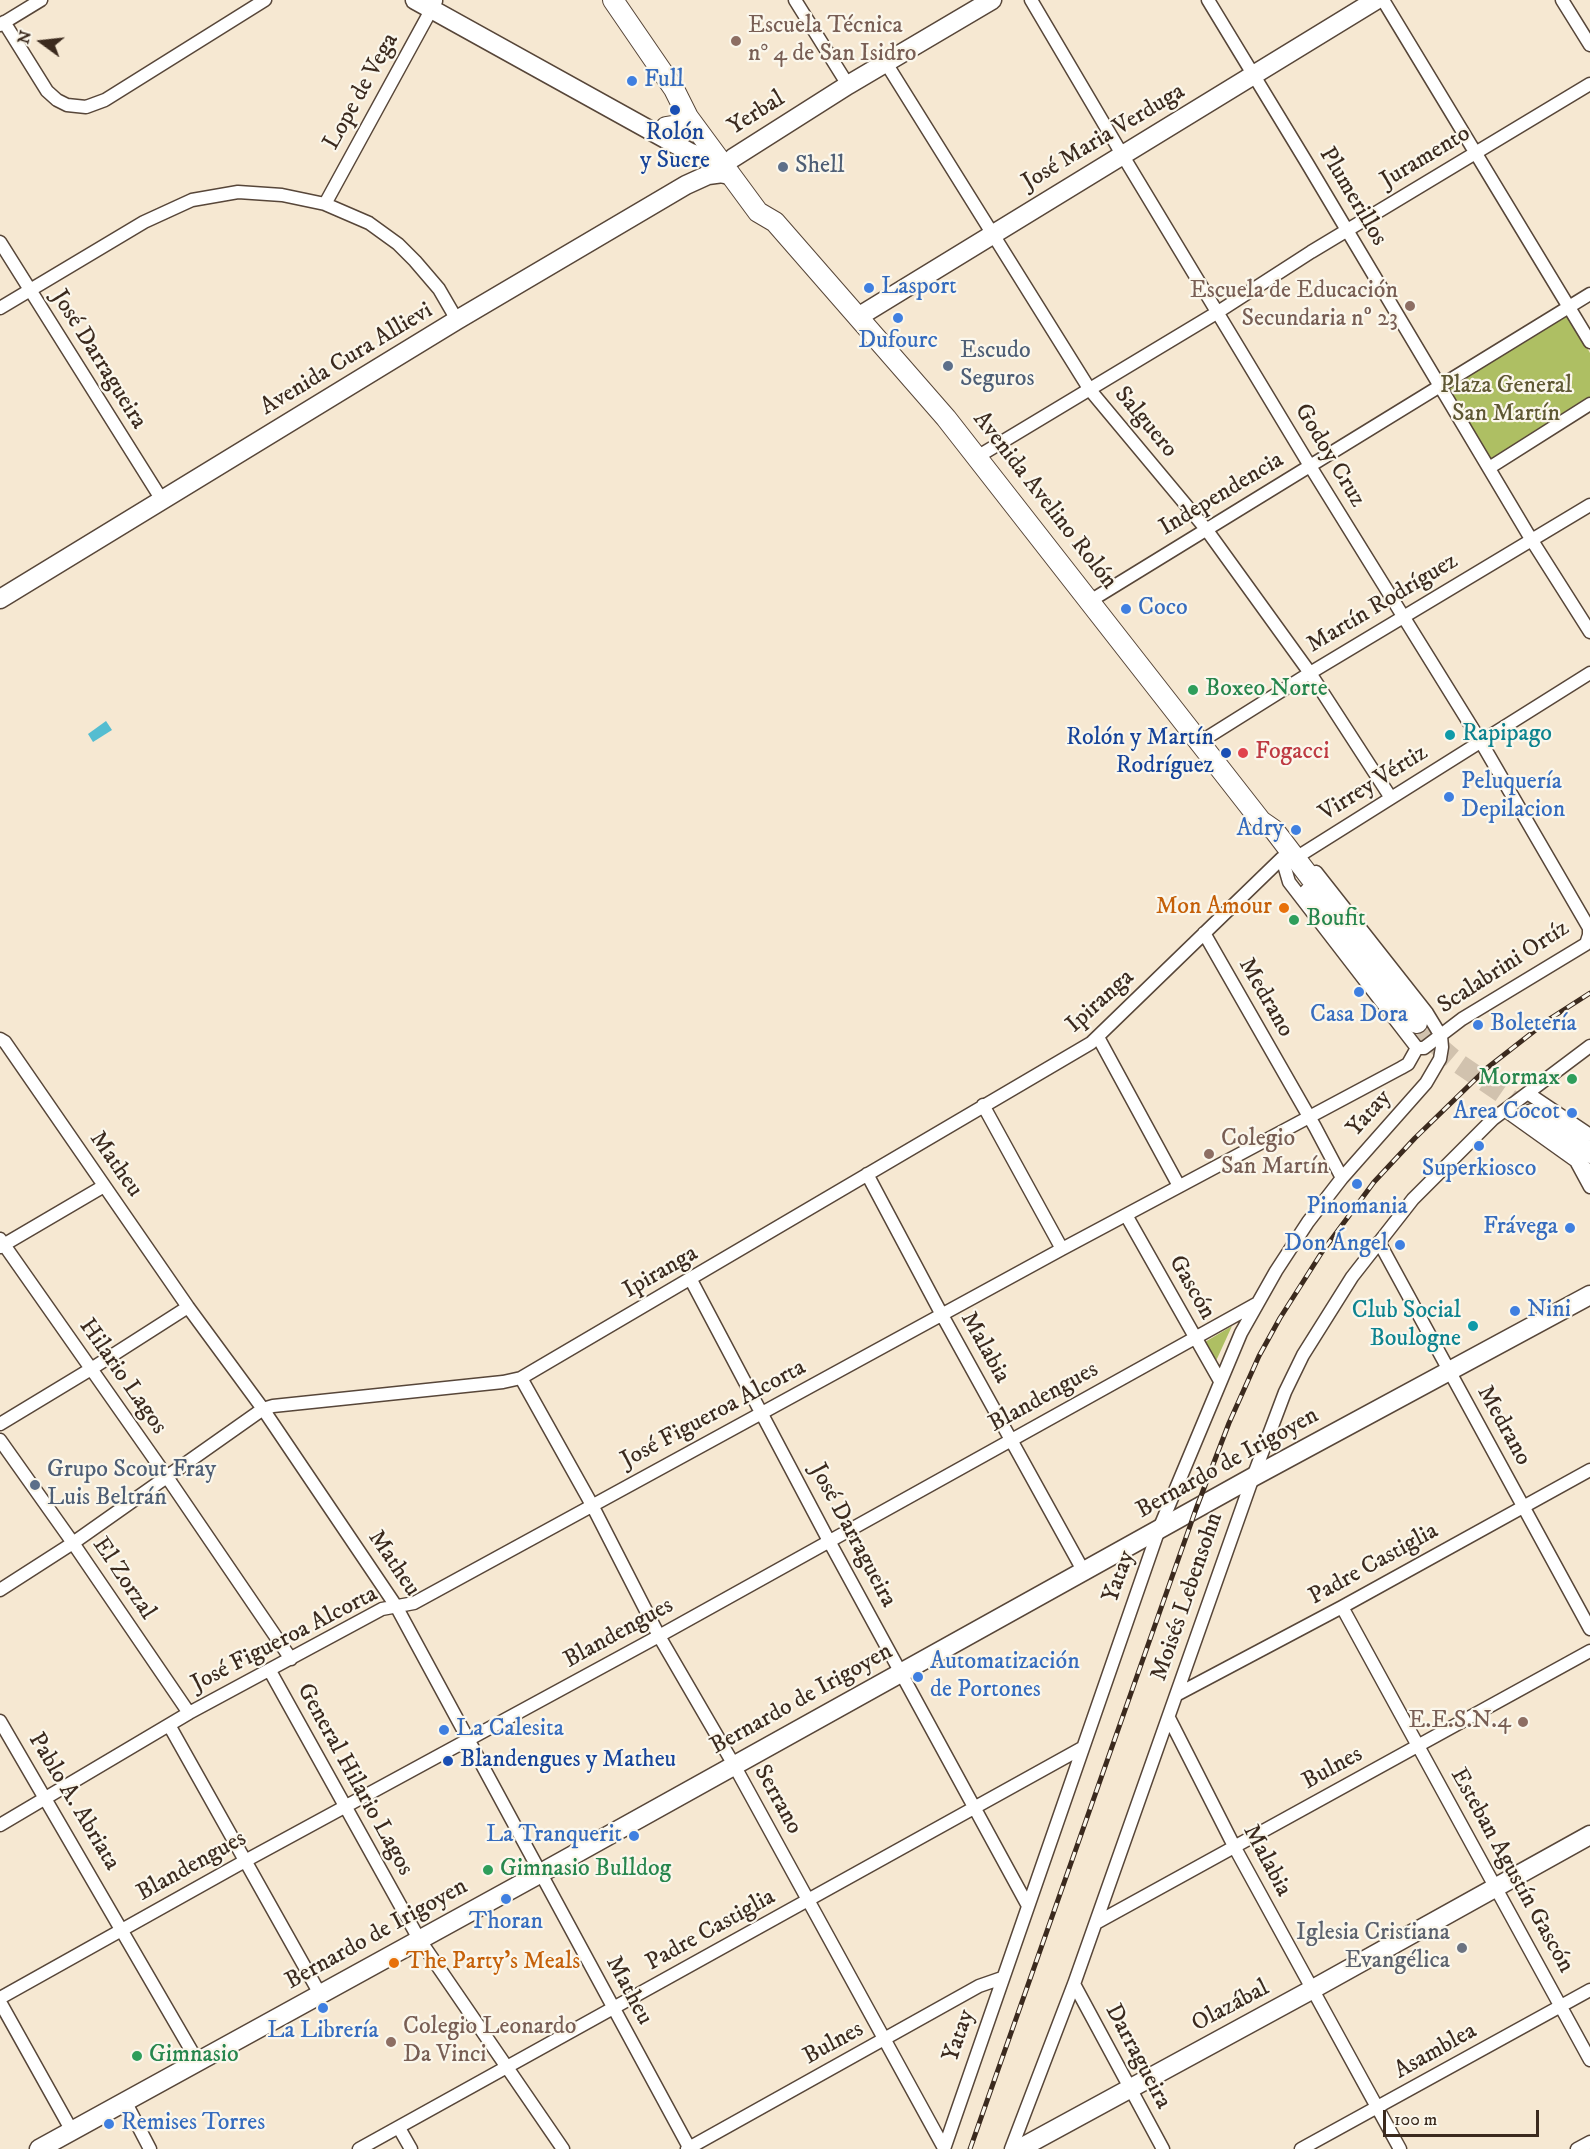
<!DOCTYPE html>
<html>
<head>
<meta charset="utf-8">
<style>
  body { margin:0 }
  #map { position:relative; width:1590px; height:2149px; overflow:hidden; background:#f6e8d2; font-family:"IM FELL DW Pica",serif }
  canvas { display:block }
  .north { position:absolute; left:12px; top:12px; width:60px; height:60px; -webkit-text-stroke:4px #fbf7ec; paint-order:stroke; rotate:285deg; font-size:16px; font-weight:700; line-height:24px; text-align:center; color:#3b2a1e }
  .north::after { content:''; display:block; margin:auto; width:21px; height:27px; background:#3b2a1e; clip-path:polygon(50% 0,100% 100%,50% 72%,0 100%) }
  .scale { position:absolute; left:1383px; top:2110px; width:156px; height:27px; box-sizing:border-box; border:3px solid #3b2a1e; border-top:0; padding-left:8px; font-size:18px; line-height:21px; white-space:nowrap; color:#3b2a1e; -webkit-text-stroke:4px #fbf7ec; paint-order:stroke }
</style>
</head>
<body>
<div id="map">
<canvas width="1590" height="2149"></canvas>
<div class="north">N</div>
<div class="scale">100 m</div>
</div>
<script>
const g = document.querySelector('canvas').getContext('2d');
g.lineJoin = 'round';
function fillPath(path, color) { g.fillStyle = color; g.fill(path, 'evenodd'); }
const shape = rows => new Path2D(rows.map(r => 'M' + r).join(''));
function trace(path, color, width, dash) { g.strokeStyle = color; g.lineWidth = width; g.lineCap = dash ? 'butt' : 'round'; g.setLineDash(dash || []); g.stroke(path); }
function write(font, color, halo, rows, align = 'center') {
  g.font = font + ' "IM FELL DW Pica",serif'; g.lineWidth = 4.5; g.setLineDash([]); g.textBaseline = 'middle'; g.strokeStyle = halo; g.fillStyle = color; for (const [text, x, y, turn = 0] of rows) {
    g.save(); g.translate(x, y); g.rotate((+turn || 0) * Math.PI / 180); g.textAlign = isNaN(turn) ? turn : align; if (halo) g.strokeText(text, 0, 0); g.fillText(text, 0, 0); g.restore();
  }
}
fillPath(shape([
  [1564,316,1571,319,1590,353,1590,397,1489,462,1446,389],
  [1232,1326,1216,1361,1205,1342]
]), '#aebf63');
fillPath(shape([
  [106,721,112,730,93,742,88,734]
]), '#54bdd1');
trace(shape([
  [1417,1023,1430,1039,1458,1063,1532,1114]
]), '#d1c2ae', 20, [20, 10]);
const street = shape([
  [795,0,848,85],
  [1031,0,1123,156,1310,466,1481,742,1589,928,1589,935,1586,944,1462,1019,1424,1048,1417,1048],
  [1208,0,1307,163,1531,539,1590,632],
  [1383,0,1590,342],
  [1562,0,1590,45],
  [4,22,47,91,57,100,67,105,86,107,105,100,265,0],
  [0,25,41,0],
  [886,63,1090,390,1206,529,1310,673,1391,798],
  [325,204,436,1],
  [0,242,162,500],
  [0,308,144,222,192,200,238,192,282,195,325,204,369,223,398,244,415,261,439,289,457,320],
  [977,457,1218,312,1311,252,1590,84],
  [1489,468,1590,404],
  [1090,601,1590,294],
  [1200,742,1310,673,1590,505],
  [1302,854,1590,673],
  [1204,933,1315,1127,1342,1178],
  [1098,1037,1179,1186],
  [0,1039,5,1042,188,1307,263,1409,396,1606,690,2149],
  [1529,1094,1590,1135],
  [983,1105,1062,1249],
  [1506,1111,1590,1171],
  [1577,1163,1590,1187],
  [867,1174,942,1315,1084,1572],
  [1126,1215,1220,1381],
  [0,1239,167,1477,291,1659],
  [1379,1242,1590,1629],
  [0,1247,104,1186],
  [691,1280,829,1541,1028,1906],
  [521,1378,592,1505,659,1636,734,1765,944,2148],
  [0,1424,91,1369,188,1307],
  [0,1440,73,1543,189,1713],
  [0,1590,73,1543,263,1409,273,1406,503,1382,521,1378,1091,1043,1282,858,1289,882,1417,1048],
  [1342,1607,1590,2060],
  [270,1671,419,1939,563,2149],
  [1176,1695,1342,1607,1590,1470],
  [1169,1718,1235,1848,1400,2149],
  [0,1721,198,2062],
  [169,1725,320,1994],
  [0,1825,189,1713,382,1609,414,1603,1062,1249,1401,1068,1408,1064,1417,1048],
  [1096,1923,1590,1651],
  [1074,1984,1163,2149],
  [0,1998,245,1861,659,1636,1256,1304],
  [0,2002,72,2131],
  [125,2101,150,2149],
  [399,2128,411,2149],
  [359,2149,1082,1748],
  [687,2149,979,1986,1002,1978],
  [944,2149,1159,1529,1241,1333,1276,1271,1308,1222,1342,1178,1426,1083,1440,1059,1442,1047,1441,1036,1427,1013,1316,872],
  [1011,2149,1074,1984,1253,1477,1285,1392,1303,1355,1352,1277,1413,1199,1493,1119,1590,1046],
  [1301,2149,1590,1990],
  [1577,2149,1590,2142]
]);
const secondary = shape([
  [415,0,691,153,707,159,724,174],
  [733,158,848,85,992,0],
  [858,317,1376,0],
  [0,599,457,320,686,185,708,175,723,173],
  [39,2149,541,1873,1253,1477,1590,1295],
  [1019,2149,1313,1989,1590,1835]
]);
const primary = shape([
  [613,0,674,89,688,117,758,212,775,222,946,418,1261,821,1274,830,1316,885,1319,899],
  [666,127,678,125,688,117],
  [1309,893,1319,899,1417,1023],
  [1532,1114,1590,1153]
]);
trace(street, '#574639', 15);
trace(secondary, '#574639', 21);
trace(primary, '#574639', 22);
trace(street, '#fff', 12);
trace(secondary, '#fff', 18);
trace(primary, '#fff', 20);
const rail = shape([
  [970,2149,1196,1509,1229,1423,1259,1356,1280,1318,1322,1252,1374,1182,1415,1138,1487,1068,1551,1018,1590,993]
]);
trace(rail, '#3b2a1e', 5);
trace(rail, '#fbf7ec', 3, [9]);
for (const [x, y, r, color] of [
  [736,41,6,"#8d6e63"],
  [632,81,6,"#3f7fe0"],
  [675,110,6,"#1a4fb4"],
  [783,167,6,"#5c6f8a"],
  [869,288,6,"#3f7fe0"],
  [1410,306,6,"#8d6e63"],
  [898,318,6,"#3f7fe0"],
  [948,366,6,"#5c6f8a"],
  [1126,609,6,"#3f7fe0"],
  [1193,690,6,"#2e9e5b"],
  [1450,735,6,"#0f9aa8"],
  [1226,753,6,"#1a4fb4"],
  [1243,753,6,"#e0444e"],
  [1449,797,6,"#3f7fe0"],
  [1296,830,6,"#3f7fe0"],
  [1284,908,6,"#e8710a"],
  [1294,920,6,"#2e9e5b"],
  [1359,992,6,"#3f7fe0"],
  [1478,1025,6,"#3f7fe0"],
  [1572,1079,6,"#2e9e5b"],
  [1572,1113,6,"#3f7fe0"],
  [1479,1146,6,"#3f7fe0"],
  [1209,1154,6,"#8d6e63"],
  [1357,1184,6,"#3f7fe0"],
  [1570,1228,6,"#3f7fe0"],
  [1400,1245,6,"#3f7fe0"],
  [1515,1311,6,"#3f7fe0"],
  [1473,1326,6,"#0f9aa8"],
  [35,1485,6,"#5c6f8a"],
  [918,1677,6,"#3f7fe0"],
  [1523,1722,6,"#8d6e63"],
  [444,1730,6,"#3f7fe0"],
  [448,1761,6,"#1a4fb4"],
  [634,1836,6,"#3f7fe0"],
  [488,1870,6,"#2e9e5b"],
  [506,1899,6,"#3f7fe0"],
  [1462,1948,6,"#6b7280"],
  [394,1963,6,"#e8710a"],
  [323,2008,6,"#3f7fe0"],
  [391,2042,6,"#8d6e63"],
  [137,2056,6,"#2e9e5b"],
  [109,2124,6,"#3f7fe0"]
]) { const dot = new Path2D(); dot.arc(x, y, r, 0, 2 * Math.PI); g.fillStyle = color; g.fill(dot); trace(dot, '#fbf7ec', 2); }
write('24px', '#785e54', '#fbf7ec', [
  ["Escuela Técnica",748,27],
  ["n° 4 de San Isidro",748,55],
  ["Escuela de Educación",1398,292,"right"],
  ["Secundaria nº 23",1398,320,"right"],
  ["Colegio",1221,1140],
  ["San Martín",1221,1168],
  ["E.E.S.N.4",1511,1722,"right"],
  ["Colegio Leonardo",403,2028],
  ["Da Vinci",403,2056]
], 'left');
write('24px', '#366cbe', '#fbf7ec', [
  ["Full",644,81],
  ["Lasport",881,288],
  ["Dufourc",898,342,"center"],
  ["Coco",1138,609],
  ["Peluquería",1461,783],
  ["Depilacion",1461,811],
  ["Adry",1284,830,"right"],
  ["Casa Dora",1359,1016,"center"],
  ["Boletería",1490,1025],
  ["Area Cocot",1560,1113,"right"],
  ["Superkiosco",1479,1170,"center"],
  ["Pinomania",1357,1208,"center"],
  ["Frávega",1558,1228,"right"],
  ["Don Ángel",1388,1245,"right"],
  ["Nini",1527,1311],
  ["Automatización",930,1663],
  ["de Portones",930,1691],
  ["La Calesita",456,1730],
  ["La Tranquerit",622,1836,"right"],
  ["Thoran",506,1923,"center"],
  ["La Librería",323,2032,"center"],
  ["Remises Torres",121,2124]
], 'left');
write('24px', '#3b2a1e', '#fbf7ec', [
  ["Lope de Vega",362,92,-61],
  ["Yerbal",757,114,-32],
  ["José Maria Verduga",1104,138,-31],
  ["Juramento",1426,158,-31],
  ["Plumerillos",1352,197,59],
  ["José Darragueira",98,360,58],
  ["Avenida Cura Allievi",347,360,-31],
  ["Salguero",1145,423,50],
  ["Godoy Cruz",1329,456,59],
  ["Independencia",1222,495,-31],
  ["Avenida Avelino Rolón",1044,501,52],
  ["Martín Rodríguez",1383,604,-31],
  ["Virrey Vértiz",1374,784,-32],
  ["Scalabrini Ortíz",1504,968,-33],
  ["Medrano",1265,998,60],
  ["Ipiranga",1101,1002,-42],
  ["Yatay",1370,1114,-48],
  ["Matheu",115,1165,55],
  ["Ipiranga",661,1273,-30],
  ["Gascón",1191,1288,60],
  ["Malabia",984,1348,61],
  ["Hilario Lagos",122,1377,55],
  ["Blandengues",1044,1398,-29],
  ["José Figueroa Alcorta",714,1415,-28],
  ["Medrano",1503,1426,61],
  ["Bernardo de Irigoyen",1228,1464,-29],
  ["José Darragueira",852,1536,62],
  ["Matheu",393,1564,56],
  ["Padre Castiglia",1374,1565,-29],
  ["Yatay",1120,1577,-70],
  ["El Zorzal",123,1579,56],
  ["Moisés Lebensohn",1188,1597,-71],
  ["Blandengues",619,1634,-29],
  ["José Figueroa Alcorta",285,1640,-27],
  ["Bernardo de Irigoyen",802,1700,-29],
  ["Bulnes",1333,1769,-29],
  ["General Hilario Lagos",354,1780,61],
  ["Serrano",777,1800,61],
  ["Pablo A. Abriata",73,1802,59],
  ["Malabia",1266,1861,62],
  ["Blandengues",192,1867,-29],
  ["Esteban Agustín Gascón",1511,1871,61],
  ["Padre Castiglia",711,1931,-29],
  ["Bernardo de Irigoyen",377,1935,-29],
  ["Matheu",628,1991,62],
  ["Olazábal",1231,2007,-28],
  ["Yatay",960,2036,-71],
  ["Bulnes",834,2044,-29],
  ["Asamblea",1436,2052,-29],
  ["Darragueira",1137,2057,62]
]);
write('24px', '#164399', '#fbf7ec', [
  ["Rolón",675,134],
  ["y Sucre",675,162],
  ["Rolón y Martín",1214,739,"right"],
  ["Rodríguez",1214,767,"right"],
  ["Blandengues y Matheu",460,1761,"left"]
]);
write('24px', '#4e5e75', '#fbf7ec', [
  ["Shell",795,167],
  ["Escudo",960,352],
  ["Seguros",960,380],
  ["Grupo Scout Fray",47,1471],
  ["Luis Beltrán",47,1499]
], 'left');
write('24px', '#5e5733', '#fbf7ec', [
  ["Plaza General",1506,387],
  ["San Martín",1506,415]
]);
write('24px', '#27864d', '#fbf7ec', [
  ["Boxeo Norte",1205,690],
  ["Boufit",1306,920],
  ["Mormax",1560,1079,"right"],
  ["Gimnasio Bulldog",500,1870],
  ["Gimnasio",149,2056]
], 'left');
write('24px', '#0d838f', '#fbf7ec', [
  ["Rapipago",1462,735],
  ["Club Social",1461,1312,"right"],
  ["Boulogne",1461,1340,"right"]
], 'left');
write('24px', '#be3a42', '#fbf7ec', [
  ["Fogacci",1255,753]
], 'left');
write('24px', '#c56008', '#fbf7ec', [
  ["Mon Amour",1272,908],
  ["The Party's Meals",406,1963,"left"]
], 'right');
write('24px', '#5b616d', '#fbf7ec', [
  ["Iglesia Cristiana",1450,1934],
  ["Evangélica",1450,1962]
], 'right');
</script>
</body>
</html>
